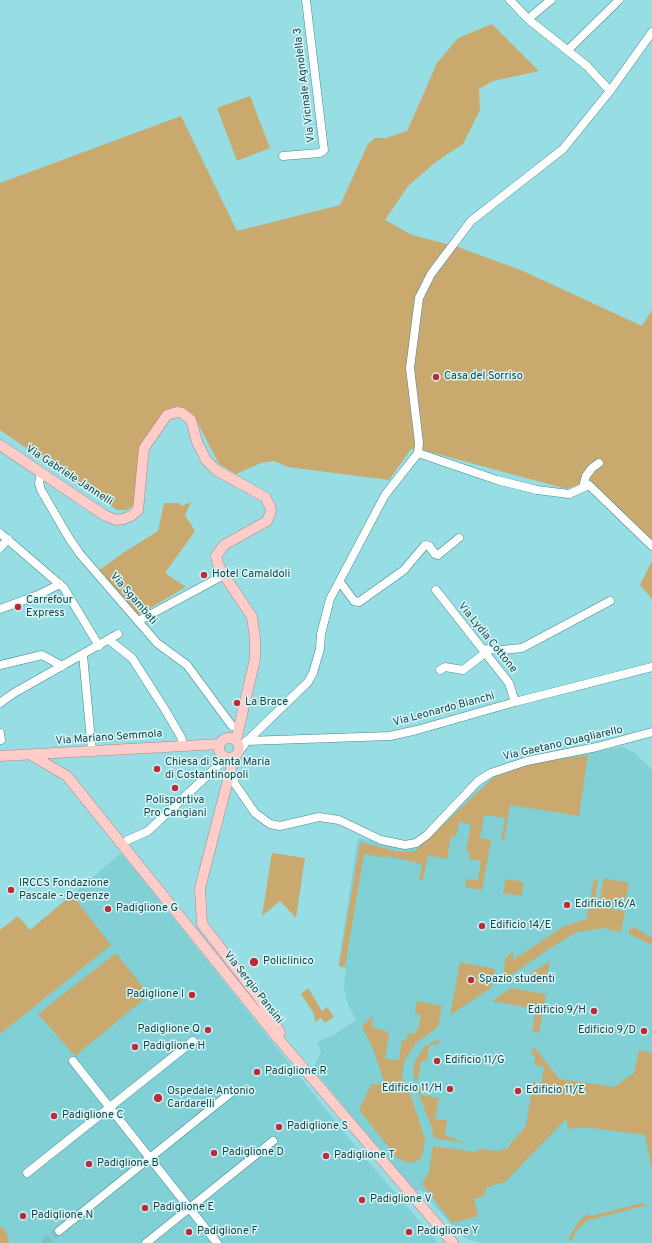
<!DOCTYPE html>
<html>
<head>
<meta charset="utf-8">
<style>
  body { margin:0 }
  canvas { display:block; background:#96dee3 }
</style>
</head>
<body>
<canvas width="652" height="1243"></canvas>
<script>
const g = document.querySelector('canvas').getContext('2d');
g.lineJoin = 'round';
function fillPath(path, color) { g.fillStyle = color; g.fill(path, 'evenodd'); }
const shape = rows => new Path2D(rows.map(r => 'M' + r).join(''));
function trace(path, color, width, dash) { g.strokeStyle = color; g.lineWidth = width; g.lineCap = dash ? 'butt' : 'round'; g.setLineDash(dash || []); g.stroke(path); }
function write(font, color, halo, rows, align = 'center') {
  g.font = font + ' Overpass,sans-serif'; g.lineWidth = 3; g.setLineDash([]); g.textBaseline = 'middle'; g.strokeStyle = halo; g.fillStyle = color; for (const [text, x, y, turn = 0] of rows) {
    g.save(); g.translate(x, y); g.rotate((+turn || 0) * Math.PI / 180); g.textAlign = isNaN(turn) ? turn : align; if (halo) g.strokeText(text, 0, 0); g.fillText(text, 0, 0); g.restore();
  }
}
fillPath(shape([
  [622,747,635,753,652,770,652,1243,484,1243,469,1240,459,1233,420,1190,414,1191,313,1069,321,1052,317,1042,335,1034,356,1020,347,1002,344,987,346,968,338,966,358,838,409,848,494,775,531,763],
  [121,853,360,1152,438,1243,0,1243,0,930,18,916,30,930]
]), '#80d0d6');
fillPath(shape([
  [492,24,539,71,493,81,479,89,480,110,463,144,437,161,408,186,385,220,412,235,458,247,523,271,642,326,652,310,652,541,590,480,567,489,430,452,411,449,389,480,288,467,274,461,261,463,236,474,219,464,193,414,177,406,165,412,141,446,135,504,127,510,117,510,0,430,0,183,181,116,237,231,340,205,368,144,375,138,386,138,407,131,437,63,458,38],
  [250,96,270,148,237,161,217,108],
  [191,502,185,515,195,531,165,573,186,587,137,616,98,571,123,553,158,531,164,503,179,503,182,506],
  [652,561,652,599,640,585],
  [588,755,579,816,510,805,504,841,501,840,505,818,484,815,480,838,491,840,482,890,465,887,467,879,478,880,481,861,469,859,469,852,466,851,471,824,459,822,456,837,451,836,447,859,428,855,423,880,419,880,422,864,387,856,386,858,364,854,345,967,339,966,360,842,400,852,415,851,493,778,531,763],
  [272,853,305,858,296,918,280,901,262,916],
  [594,878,598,882,594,906,625,911,621,932,603,928,577,932,547,950,503,981,505,958,513,951,513,960,564,926,587,919],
  [604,878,629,883,624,906,599,902],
  [506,879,524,882,521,896,503,893],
  [72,895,111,945,0,1034,0,930,18,916,30,930],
  [634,927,652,938,652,945,629,934,629,930],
  [116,953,149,995,75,1056,38,1014],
  [550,961,545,985,521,980],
  [460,962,495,969,491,988,450,1015],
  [308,988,322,1011,327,1007,334,1017,325,1023,321,1018,315,1022,314,1014,301,994],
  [511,988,546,994,539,1033,532,1032,536,1009,492,1001],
  [417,1001,442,1006,438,1027,416,1043,404,1062,402,1077,411,1096,425,1139,423,1154,419,1160,410,1163,398,1159,359,1110,372,1083,375,1085,384,1082,374,1051,362,1026,373,1016,372,1027,389,1032,385,1059,399,1060,402,1040,406,1041,408,1033,415,1034,415,1030,418,1030,421,1015,415,1014],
  [440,1039,438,1044,429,1046,427,1061,421,1061,418,1079,415,1081,413,1071,415,1061,425,1046],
  [533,1048,536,1049,559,1079,614,1087,634,1073,639,1050,652,1053,652,1170,645,1135,584,1127,568,1129,567,1121,565,1120,505,1182,487,1187,484,1196,474,1199,478,1216,452,1223,422,1184,429,1172,433,1146,476,1152,479,1149,500,1151,504,1148,508,1149,510,1144,526,1126,533,1082,541,1084,544,1067,534,1064,535,1056,532,1055],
  [421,1087,420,1095,439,1098,435,1119,447,1120,445,1135,465,1143,434,1138,431,1125,419,1095,418,1088],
  [642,1203,647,1207,643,1206,586,1221,576,1231,572,1241,568,1240,578,1222,587,1214,591,1216],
  [0,1226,6,1231,9,1243,0,1243]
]), '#c9a96e');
trace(shape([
  [44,1243,59,1231]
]), '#7fbec3', 8, [8, 4]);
const minor = shape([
  [510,0,528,19,587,66,610,91],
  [528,19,551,0],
  [568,50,619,0],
  [283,156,320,153,324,150,306,0],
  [418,453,497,480,537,490,569,494,589,485,652,546],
  [41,473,39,483,41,490,69,538,80,554,157,643,187,665,232,726],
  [583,487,586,476,592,468,599,463],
  [0,533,64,588,99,646],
  [0,548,8,539],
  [340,582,354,601,359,602,404,570,425,545,429,546,435,554,438,555,459,538],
  [436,590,509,683,515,702],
  [0,609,38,595,60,584],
  [142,619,224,575],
  [109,640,132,658,164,708,181,737,183,745],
  [484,649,502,650,522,648,610,601],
  [83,655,92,751],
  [0,665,42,655,62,666],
  [440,670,445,667,463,670,485,653],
  [0,703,14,693,118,634],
  [0,733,1,740],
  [246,741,390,736,417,730,515,702,652,667],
  [239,752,247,741,308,682,313,673,320,649,321,634,330,599,385,495,418,453,419,443,410,368,419,298,431,274,471,221,563,149,610,91,652,32],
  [230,771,235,784,255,813,270,824,280,826,319,817,339,820,381,840,405,845,416,843,427,835,478,781,491,773,527,761,597,747,652,732],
  [128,840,148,831,226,758],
  [73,1061,217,1243],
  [27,1173,193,1041],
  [59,1231,233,1091],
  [146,1243,273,1141]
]);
const major = shape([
  [0,445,104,515,116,520,123,519,131,516,138,510,144,448,167,415,177,412,182,413,191,420,197,442,206,460,216,470,265,497,270,506,271,511,267,521,224,545,216,556,218,564,224,575,252,617,255,638,255,659,236,740],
  '219 748a10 10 0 1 1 20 0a10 10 0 1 1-20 0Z',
  [31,755,67,776,276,1036,453,1243],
  [0,756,220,744],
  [234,757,200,888,202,924,263,1003,280,1033]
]);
trace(minor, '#42898e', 9);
trace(major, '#b08583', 11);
trace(minor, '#fff', 8);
trace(major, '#fecdca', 10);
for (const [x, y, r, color] of [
  [436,377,4,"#bc2b38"],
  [204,575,4,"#bc2b38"],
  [18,607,4,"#bc2b38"],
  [237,703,4,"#bc2b38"],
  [157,769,4,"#bc2b38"],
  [175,788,4,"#bc2b38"],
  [11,890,4,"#bc2b38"],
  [567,905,4,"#bc2b38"],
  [108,909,4,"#bc2b38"],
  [482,926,4,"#bc2b38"],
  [254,962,5,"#bc2b38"],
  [471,980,4,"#bc2b38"],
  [192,995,4,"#bc2b38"],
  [594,1011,4,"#bc2b38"],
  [208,1030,4,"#bc2b38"],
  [644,1031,4,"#bc2b38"],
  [135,1047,4,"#bc2b38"],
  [437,1061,4,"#bc2b38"],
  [257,1072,4,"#bc2b38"],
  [450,1089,4,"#bc2b38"],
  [518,1091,4,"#bc2b38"],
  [158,1098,5,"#bc2b38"],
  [54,1116,4,"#bc2b38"],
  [279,1127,4,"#bc2b38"],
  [214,1153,4,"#bc2b38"],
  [326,1156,4,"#bc2b38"],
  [89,1164,4,"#bc2b38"],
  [362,1200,4,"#bc2b38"],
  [145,1208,4,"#bc2b38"],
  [23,1216,4,"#bc2b38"],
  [189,1232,4,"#bc2b38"],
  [409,1232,4,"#bc2b38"]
]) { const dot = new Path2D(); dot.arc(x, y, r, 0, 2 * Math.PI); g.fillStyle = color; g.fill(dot); trace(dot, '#d5f8fa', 1.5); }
write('11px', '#213f41', '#d5f8fa', [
  ["Via Vicinale Agnolella 3",305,85,-97],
  ["Via Gabriele Jannelli",69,476,33],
  ["Via Sgambati",133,599,49],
  ["Via Lydia Cottone",487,638,51],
  ["Via Leonardo Bianchi",444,710,-15],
  ["Via Mariano Semmola",109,738,-4],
  ["Via Gaetano Quagliarello",563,744,-13],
  ["Via Sergio Pansini",253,988,52]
]);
write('11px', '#213f41', '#d5f8fa', [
  ["Casa del Sorriso",444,377],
  ["Hotel Camaldoli",212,575],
  ["Carrefour",26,601],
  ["Express",26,614],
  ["La Brace",245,703],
  ["Chiesa di Santa Maria",165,763],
  ["di Costantinopoli",165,776],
  ["Polisportiva",175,801,"center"],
  ["Pro Cangiani",175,814,"center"],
  ["IRCCS Fondazione",19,884],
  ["Pascale - Degenze",19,897],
  ["Edificio 16/A",575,905],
  ["Padiglione G",116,909],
  ["Edificio 14/E",490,926],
  ["Policlinico",263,962],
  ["Spazio studenti",479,980],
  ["Padiglione I",184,995,"right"],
  ["Edificio 9/H",586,1011,"right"],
  ["Padiglione Q",200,1030,"right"],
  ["Edificio 9/D",636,1031,"right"],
  ["Padiglione H",143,1047],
  ["Edificio 11/G",445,1061],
  ["Padiglione R",265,1072],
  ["Edificio 11/H",442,1089,"right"],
  ["Edificio 11/E",526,1091],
  ["Ospedale Antonio",167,1092],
  ["Cardarelli",167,1105],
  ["Padiglione C",62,1116],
  ["Padiglione S",287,1127],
  ["Padiglione D",222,1153],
  ["Padiglione T",334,1156],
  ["Padiglione B",97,1164],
  ["Padiglione V",370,1200],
  ["Padiglione E",153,1208],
  ["Padiglione N",31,1216],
  ["Padiglione F",197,1232],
  ["Padiglione Y",417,1232]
], 'left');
</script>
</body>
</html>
